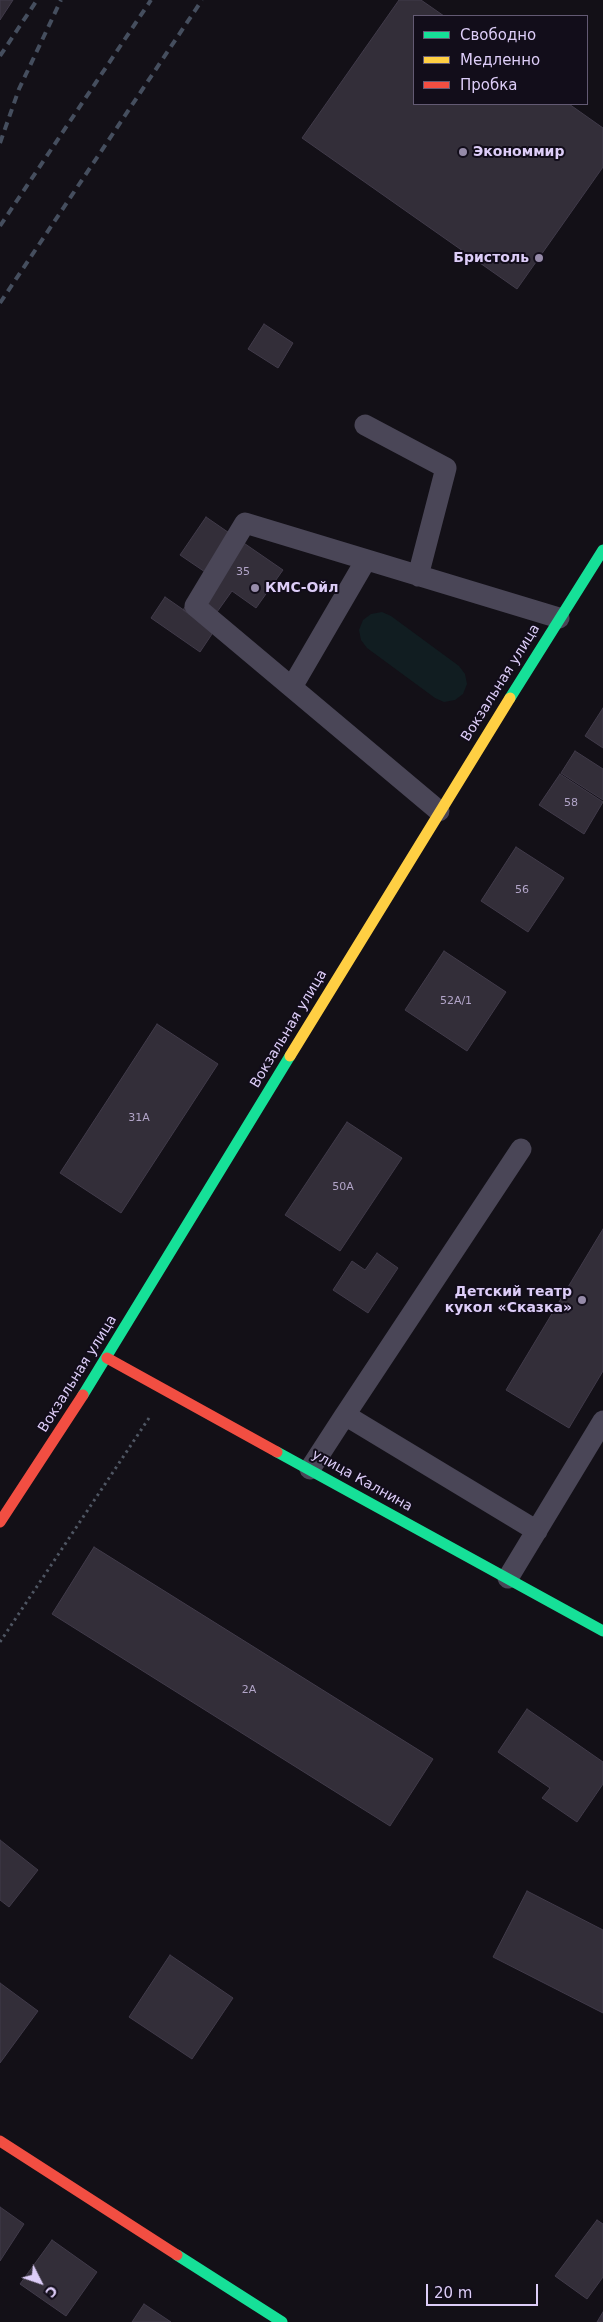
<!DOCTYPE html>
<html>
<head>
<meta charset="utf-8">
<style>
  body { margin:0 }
  #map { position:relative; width:603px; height:2322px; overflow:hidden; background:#131017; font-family:"DejaVu Sans",sans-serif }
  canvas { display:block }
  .legend { position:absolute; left:413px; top:15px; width:175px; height:90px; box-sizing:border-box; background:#120d1a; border:1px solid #635a73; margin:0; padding:6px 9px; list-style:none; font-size:15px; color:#ddcdf8 }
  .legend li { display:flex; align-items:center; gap:10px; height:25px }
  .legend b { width:25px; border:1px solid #635a73 }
  .north { position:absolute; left:15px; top:2257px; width:50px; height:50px; -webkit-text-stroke:4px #120d1a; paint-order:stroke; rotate:131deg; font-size:14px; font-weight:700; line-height:20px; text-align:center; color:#ddcdf8 }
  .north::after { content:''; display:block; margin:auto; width:18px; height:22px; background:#ddcdf8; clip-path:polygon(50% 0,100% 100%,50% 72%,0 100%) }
  .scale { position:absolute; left:426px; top:2284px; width:112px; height:22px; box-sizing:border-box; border:2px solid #ddcdf8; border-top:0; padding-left:6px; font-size:15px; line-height:18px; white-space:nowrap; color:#ddcdf8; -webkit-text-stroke:4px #120d1a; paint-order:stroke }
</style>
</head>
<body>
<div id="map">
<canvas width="603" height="2322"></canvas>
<ul class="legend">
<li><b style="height:6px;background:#16e098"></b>Свободно</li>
<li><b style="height:6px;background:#ffcf43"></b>Медленно</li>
<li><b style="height:6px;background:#f24e42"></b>Пробка</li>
</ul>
<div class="north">С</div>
<div class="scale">20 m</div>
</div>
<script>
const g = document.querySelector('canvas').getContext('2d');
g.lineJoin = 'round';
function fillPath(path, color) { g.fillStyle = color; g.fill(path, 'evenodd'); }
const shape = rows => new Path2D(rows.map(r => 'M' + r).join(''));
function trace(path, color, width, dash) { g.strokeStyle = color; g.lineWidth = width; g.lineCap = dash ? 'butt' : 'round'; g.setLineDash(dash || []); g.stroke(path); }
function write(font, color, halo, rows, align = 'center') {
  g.font = font + ' "DejaVu Sans",sans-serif'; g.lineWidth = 4; g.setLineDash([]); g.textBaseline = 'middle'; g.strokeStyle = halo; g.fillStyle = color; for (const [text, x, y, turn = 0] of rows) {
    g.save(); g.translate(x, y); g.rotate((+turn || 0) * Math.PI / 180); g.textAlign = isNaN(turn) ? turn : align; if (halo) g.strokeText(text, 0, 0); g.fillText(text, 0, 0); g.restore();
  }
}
fillPath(shape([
  [382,612,391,616,459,666,465,674,467,684,463,694,455,700,444,702,435,698,367,648,361,640,359,630,363,620,371,614]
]), '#111d21');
const building = shape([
  [0,0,13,0,0,20,0,0],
  [399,0,421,0,444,16,414,16,414,104,569,104,603,128,603,167,517,289,302,138,399,0],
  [264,324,293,343,278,368,248,349,264,324],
  [206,517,283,570,256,608,232,591,207,626,183,610,208,574,180,555,206,517],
  [165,597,214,631,200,652,151,618,165,597],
  [603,708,603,748,585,736,603,708],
  [575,751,603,769,603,800,561,773,575,751],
  [560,774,603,802,584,834,539,805,560,774],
  [516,847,564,878,528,932,481,901,516,847],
  [444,951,506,992,467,1051,405,1010,444,951],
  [157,1024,218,1064,121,1213,60,1173,157,1024],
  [347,1122,402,1158,340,1251,285,1215,347,1122],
  [603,1229,603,1371,569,1428,506,1390,603,1229],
  [377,1253,398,1268,368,1313,333,1290,352,1261,365,1270,377,1253],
  [94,1547,433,1759,390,1826,52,1614,94,1547],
  [527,1709,603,1762,603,1784,577,1822,542,1798,550,1788,498,1752,527,1709],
  [0,1840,38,1870,9,1907,0,1900,0,1840],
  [527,1891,603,1930,603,2013,493,1957,527,1891],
  [170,1955,233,1998,192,2059,129,2017,170,1955],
  [0,1983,38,2011,0,2063,0,1983],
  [0,2207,24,2224,0,2261,0,2207],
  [597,2220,603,2224,603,2277,587,2299,555,2276,597,2220],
  [52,2240,97,2272,66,2316,20,2284,52,2240],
  [144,2304,171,2322,132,2322,144,2304],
  [603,2312,603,2322,597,2322,603,2312]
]);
fillPath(building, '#332e39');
trace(building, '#413b4a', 1);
trace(shape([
  [0,1642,149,1418]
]), '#4f5663', 3, [2.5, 4]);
trace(shape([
  [365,425,446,468,418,576],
  [292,687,366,560],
  [439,811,195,606,245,523,559,618],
  [345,1415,521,1149],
  [310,1469,345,1415,537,1531],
  [508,1578,603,1421]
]), '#4a4657', 21);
trace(shape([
  [510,698,603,550],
  [83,1395,290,1056],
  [277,1452,603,1631],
  [177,2255,282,2322]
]), '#16e098', 11);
trace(shape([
  [290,1056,510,698]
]), '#ffcf43', 11);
trace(shape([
  [107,1358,277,1452],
  [0,1522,83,1395],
  [0,2141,177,2255]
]), '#f24e42', 11);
trace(shape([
  [0,56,37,0],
  [0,143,19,89,61,0],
  [0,226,151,0],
  [0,303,202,0]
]), '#454e5e', 4, [8, 6]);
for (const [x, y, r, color] of [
  [463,152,5,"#968ba9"],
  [539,258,5,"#968ba9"],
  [255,588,5,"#968ba9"],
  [582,1300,5,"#968ba9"]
]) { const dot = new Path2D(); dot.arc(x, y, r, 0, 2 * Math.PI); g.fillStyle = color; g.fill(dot); trace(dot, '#120d1a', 2); }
write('11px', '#b2a5c8', null, [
  ["35",243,572],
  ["58",571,803],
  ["56",522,890],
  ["52А/1",456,1001],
  ["31А",139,1118],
  ["50А",343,1187],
  ["2А",249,1690]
]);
write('bold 14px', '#ddcdf8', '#120d1a', [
  ["Экономмир",473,152],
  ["Бристоль",529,258,"right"],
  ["КМС-Ойл",265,588],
  ["Детский театр",572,1292,"right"],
  ["кукол «Сказка»",572,1308,"right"]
], 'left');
write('14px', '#ddcdf8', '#120d1a', [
  ["Вокзальная улица",501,683,-58],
  ["Вокзальная улица",289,1029,-59],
  ["Вокзальная улица",78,1374,-58],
  ["улица Калнина",362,1481,29]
]);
</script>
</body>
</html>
